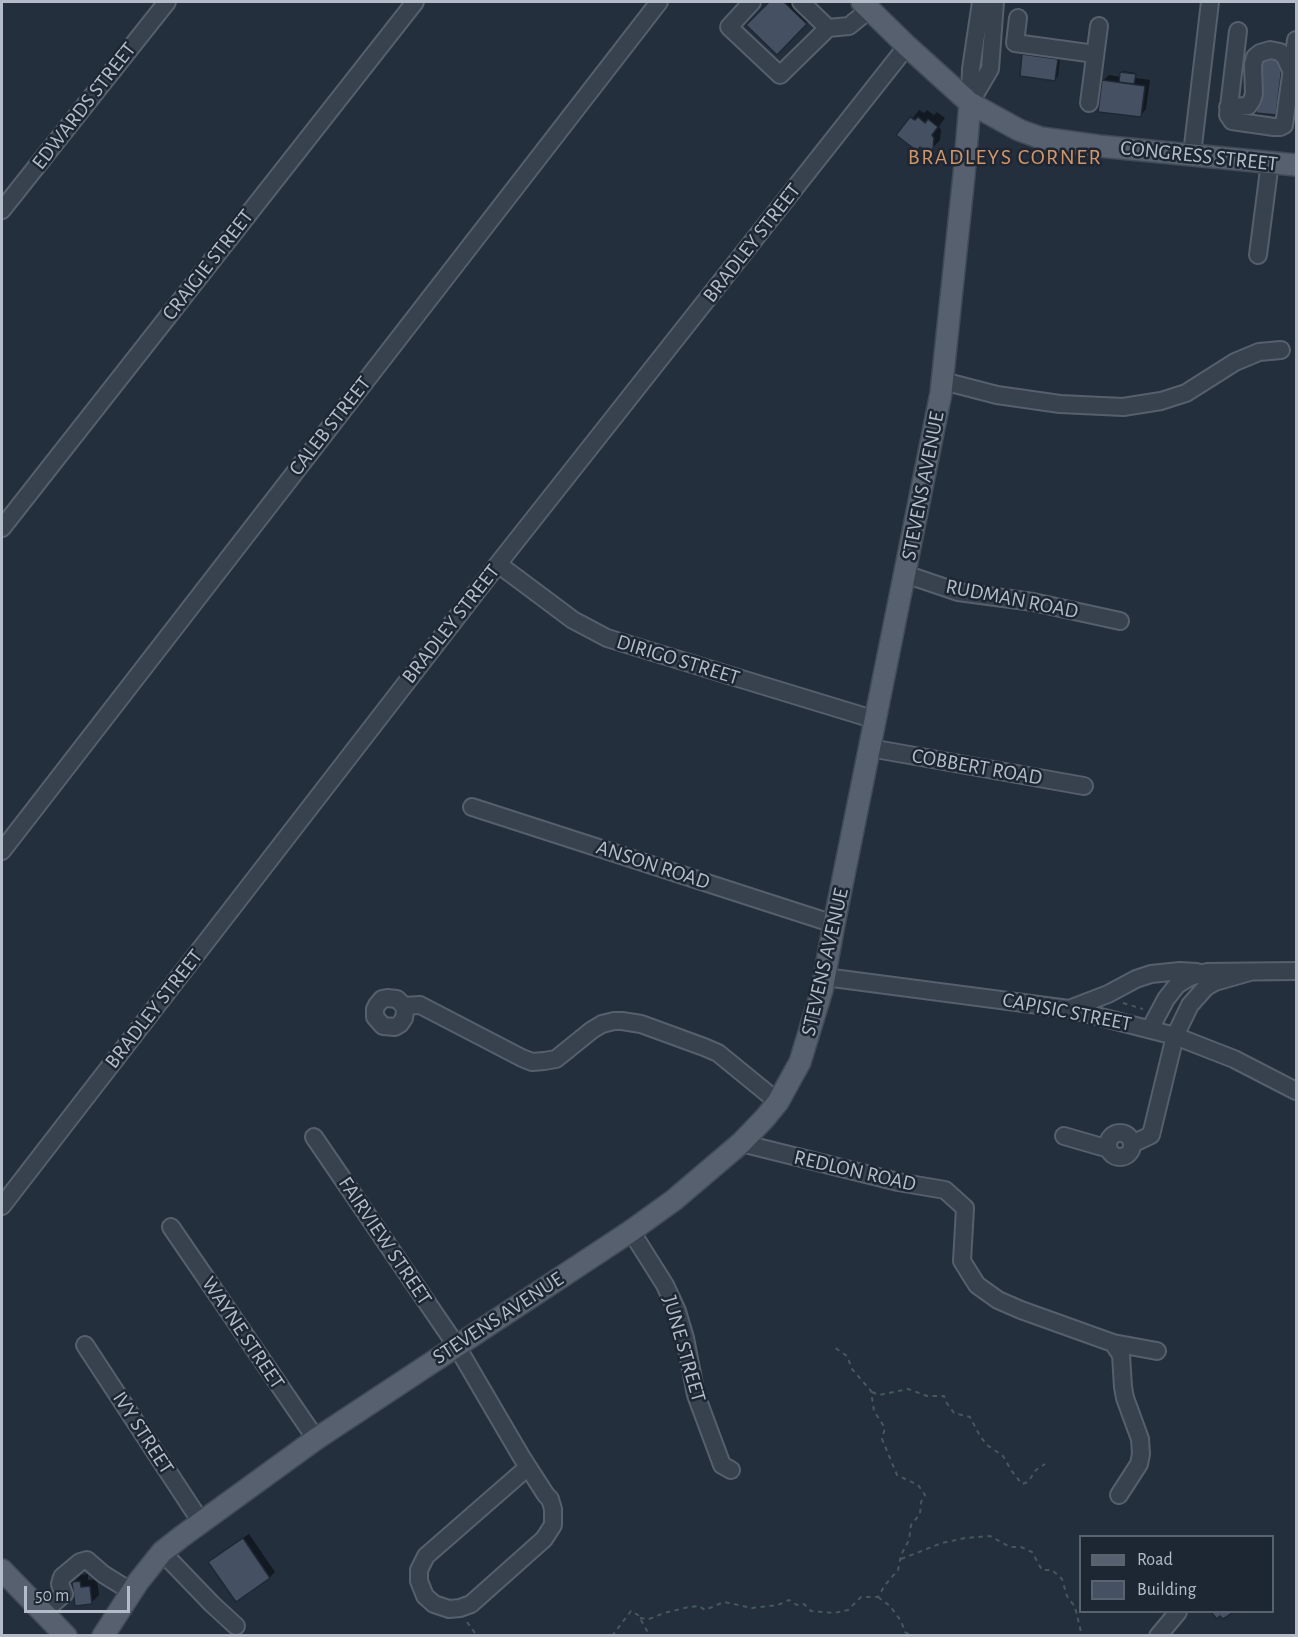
<!DOCTYPE html>
<html>
<head>
<meta charset="utf-8">
<style>
  body { margin:0 }
  #map { position:relative; width:1298px; height:1637px; overflow:hidden; background:#242f3e; font-family:"Alegreya Sans",sans-serif }
  canvas { display:block }
  .frame { position:absolute; inset:0; border:3px solid #b4bcc9; pointer-events:none }
  .legend { position:absolute; left:1079px; top:1535px; width:195px; height:78px; box-sizing:border-box; background:#1d2633; border:2px solid #59626f; margin:0; padding:8px 10px; list-style:none; font-size:18px; color:#b4bcc9 }
  .legend li { display:flex; align-items:center; gap:12px; height:30px }
  .legend b { width:30px; border:2px solid #59626f }
  .scale { position:absolute; left:24px; top:1586px; width:106px; height:27px; box-sizing:border-box; border:3px solid #b4bcc9; border-top:0; padding-left:8px; font-size:18px; line-height:21px; white-space:nowrap; color:#b4bcc9; -webkit-text-stroke:4px #1d2633; paint-order:stroke }
</style>
</head>
<body>
<div id="map">
<canvas width="1298" height="1637"></canvas>
<div class="frame"></div>
<ul class="legend">
<li><b style="height:8px;background:#56606e"></b>Road</li>
<li><b style="height:16px;background:#455162"></b>Building</li>
</ul>
<div class="scale">50 m</div>
</div>
<script>
const g = document.querySelector('canvas').getContext('2d');
g.lineJoin = 'round';
function fillPath(path, color) { g.fillStyle = color; g.fill(path, 'evenodd'); }
const shape = rows => new Path2D(rows.map(r => 'M' + r).join(''));
function trace(path, color, width, dash) { g.strokeStyle = color; g.lineWidth = width; g.lineCap = dash ? 'butt' : 'round'; g.setLineDash(dash || []); g.stroke(path); }
function write(font, color, halo, rows, align = 'center') {
  g.font = font + ' "Alegreya Sans",sans-serif'; g.lineWidth = 5; g.setLineDash([]); g.textBaseline = 'middle'; g.strokeStyle = halo; g.fillStyle = color; for (const [text, x, y, turn = 0] of rows) {
    g.save(); g.translate(x, y); g.rotate((+turn || 0) * Math.PI / 180); g.textAlign = isNaN(turn) ? turn : align; if (halo) g.strokeText(text, 0, 0); g.fillText(text, 0, 0); g.restore();
  }
}
fillPath(shape([
  [771,2,800,2,814,15,777,52,748,25],
  [1027,51,1059,56,1052,63,1054,65,1060,59,1058,76,1055,79,1024,55],
  [1270,51,1288,54,1281,107,1276,113],
  [1123,71,1136,73,1136,78,1150,80,1146,109,1141,115,1103,81,1109,75,1121,77],
  [919,110,924,113,927,110,934,115,937,112,945,118,939,126,941,130,940,140,929,152,899,135],
  [249,1534,275,1572,270,1577,210,1562,216,1556],
  [88,1574,88,1580,97,1579,99,1595,91,1603,73,1583,81,1575]
]), '#0007');
const building = shape([
  [769,2,784,2,807,24,777,55,746,25,769,2],
  [1022,54,1058,59,1055,81,1020,76,1022,54],
  [1263,56,1283,59,1276,115,1256,113,1263,56],
  [1120,72,1136,74,1134,84,1119,82,1120,72],
  [1102,80,1145,86,1141,117,1098,112,1102,80],
  [910,117,915,120,918,117,925,123,928,119,938,127,932,135,934,138,933,149,929,154,920,147,917,151,896,135,910,117],
  [243,1538,270,1578,236,1602,208,1562,243,1538],
  [80,1581,81,1587,90,1586,92,1604,75,1606,72,1582,80,1581],
  [1211,1612,1234,1612,1223,1619,1220,1616,1217,1619,1211,1612]
]);
fillPath(building, '#455162');
trace(building, '#1f2835', 1.5);
const minor = shape([
  [752,2,729,27,780,75,828,28,849,26,870,9],
  [801,2,828,28],
  [1018,18,1015,43,1095,54],
  [1238,31,1228,115,1232,121,1274,127,1280,127,1284,125,1296,40],
  [970,99,971,69,981,2],
  [970,103,990,69,995,2],
  [1089,103,1099,26],
  [1228,107,1248,106,1252,100,1254,94,1253,65,1255,57,1260,53,1270,50,1280,52,1285,57,1292,72],
  [1192,154,1210,2],
  [2,210,167,2],
  [1258,255,1270,162],
  [943,381,997,395,1060,404,1123,407,1161,401,1186,393,1235,362,1259,352,1281,350],
  [2,528,415,2],
  [498,564,573,620,607,638,876,720],
  [905,574,958,592,1033,602,1120,621],
  [870,748,1084,786],
  [472,807,834,924],
  [2,851,659,2],
  [825,977,1069,1009,1175,1036,1234,1059,1296,1091],
  [404,1006,405,1011,404,1018,400,1024,395,1027,383,1026,375,1017,375,1009,377,1005,382,999,387,998,397,999,404,1006,420,1005,522,1058,532,1062,544,1061,556,1059,592,1030,602,1024,614,1021,622,1021,641,1024,704,1047,718,1053,778,1102],
  [1069,1009,1108,994,1136,979,1151,974,1180,971,1197,972],
  [1150,1029,1166,999,1177,985,1190,977,1207,972,1296,971],
  '1108 1145a12 12 0 1 1 24 0a12 12 0 1 1-24 0Z',
  [1064,1136,1109,1149],
  [314,1137,456,1345,521,1456,528,1467,546,1495,550,1499,553,1509,553,1525,544,1539,471,1604,460,1608,449,1609,434,1604,425,1596,419,1581,419,1570,426,1556,528,1467],
  [741,1143,898,1182,945,1190,965,1208,962,1261,977,1285,998,1300,1021,1310,1113,1343,1121,1355,1123,1387,1125,1398,1140,1439,1141,1454,1139,1464,1119,1495],
  [1132,1144,1151,1135,1175,1036,1190,1005,1206,987,1215,982,1250,972],
  [2,1206,498,564,907,46],
  [171,1227,316,1439],
  [631,1231,665,1285,677,1311,685,1338,696,1395,722,1465,731,1470],
  [1113,1343,1157,1351],
  [85,1345,201,1522],
  [162,1552,212,1604,236,1626],
  [43,1612,64,1594,60,1584,62,1577,80,1562,87,1560,103,1574,132,1592],
  [1158,1636,1178,1612]
]);
const major = shape([
  [862,2,907,46,970,103,1019,130,1041,138,1099,146,1296,165],
  [2,1570,66,1636],
  [103,1636,138,1582,162,1552,181,1537,316,1439,631,1231,674,1200,741,1143,765,1118,778,1102,800,1062,822,990,834,924,941,393,964,175,970,103]
]);
trace(minor, '#565f6c', 20);
trace(major, '#414a57', 24);
trace(shape([
  [1123,1003,1143,1009],
  [872,1392,879,1395,908,1389,927,1396,944,1396,946,1402,954,1413,970,1417,980,1436,987,1445,1003,1456,1011,1470,1022,1484,1028,1482,1036,1470,1045,1464],
  [901,1559,942,1543,965,1538,990,1536,1010,1547,1021,1547,1032,1552,1042,1570,1052,1570,1062,1579,1067,1596,1075,1607,1082,1636],
  [878,1597,890,1606,901,1621,905,1632,912,1636],
  [640,1618,649,1619,664,1613,689,1607,699,1606,705,1610,724,1602,752,1608,778,1605,789,1600,797,1605,804,1604,811,1611,834,1613,848,1610,861,1597,878,1597,885,1585,898,1570,901,1555,909,1540,911,1525,920,1514,921,1502,925,1495,918,1485,897,1475,882,1439,885,1428,874,1411,871,1391,852,1369,847,1356,834,1347],
  [467,1622,475,1633,479,1636],
  [612,1636,631,1611,638,1615,650,1636]
]), '#44595c', 2, [4.5, 4.5]);
trace(minor, '#38414e', 16);
trace(major, '#56606e', 21);
write('21px', '#b4bcc9', '#1d2633', [
  ["EDWARDS STREET",84,106,-52],
  ["CONGRESS STREET",1199,156,6],
  ["BRADLEY STREET",752,243,-52],
  ["CRAIGIE STREET",208,265,-52],
  ["CALEB STREET",330,426,-52],
  ["STEVENS AVENUE",923,486,-79],
  ["RUDMAN ROAD",1012,599,11],
  ["BRADLEY STREET",451,624,-52],
  ["DIRIGO STREET",678,660,17],
  ["COBBERT ROAD",977,767,10],
  ["ANSON ROAD",653,865,18],
  ["STEVENS AVENUE",825,962,-77],
  ["BRADLEY STREET",154,1009,-52],
  ["CAPISIC STREET",1067,1012,11],
  ["REDLON ROAD",855,1171,13],
  ["FAIRVIEW STREET",385,1241,56],
  ["STEVENS AVENUE",498,1318,-33],
  ["WAYNE STREET",243,1333,56],
  ["JUNE STREET",684,1349,74],
  ["IVY STREET",143,1433,57]
]);
g.letterSpacing = '1.5px';
write('22px', '#d59563', '#1d2633', [
  ["BRADLEYS CORNER",1005,157]
]);
g.letterSpacing = '0px';
</script>
</body>
</html>
